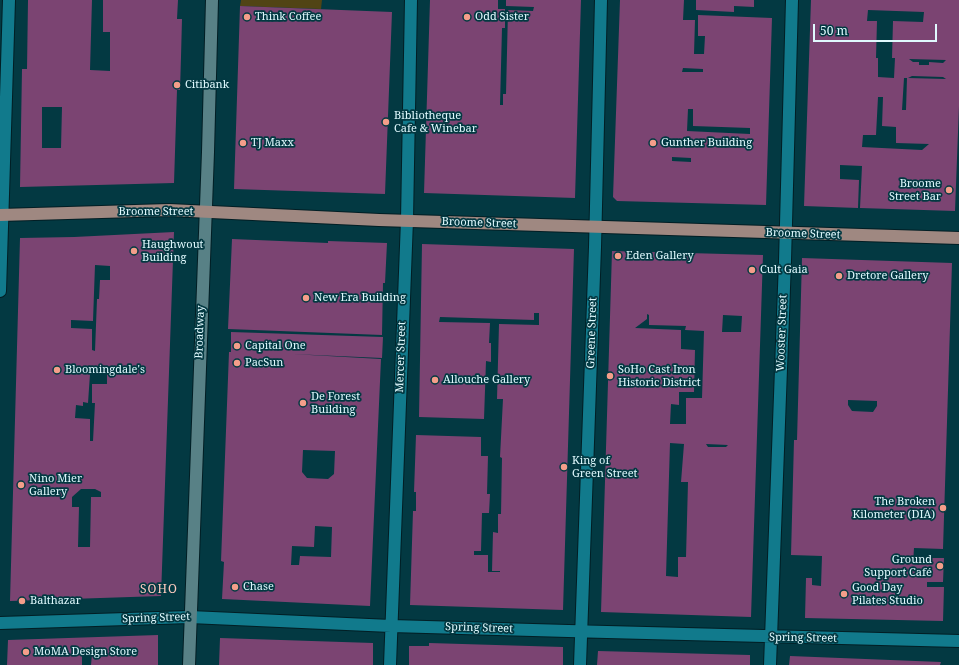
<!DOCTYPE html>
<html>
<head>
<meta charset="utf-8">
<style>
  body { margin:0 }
  #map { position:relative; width:959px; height:665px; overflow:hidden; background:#033942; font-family:"Noto Serif",serif }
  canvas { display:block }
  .scale { position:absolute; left:813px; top:24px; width:124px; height:18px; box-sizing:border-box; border:2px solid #e0f9fe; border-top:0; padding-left:5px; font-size:12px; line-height:14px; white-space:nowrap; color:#e0f9fe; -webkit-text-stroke:3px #033942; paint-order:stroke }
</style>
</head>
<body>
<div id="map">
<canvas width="959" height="665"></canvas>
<div class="scale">50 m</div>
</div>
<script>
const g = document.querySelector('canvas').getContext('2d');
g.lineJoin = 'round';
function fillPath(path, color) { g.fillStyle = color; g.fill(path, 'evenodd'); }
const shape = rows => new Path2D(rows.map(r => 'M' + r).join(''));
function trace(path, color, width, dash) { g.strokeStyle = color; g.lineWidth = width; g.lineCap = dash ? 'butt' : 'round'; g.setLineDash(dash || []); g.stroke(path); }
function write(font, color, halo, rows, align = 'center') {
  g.font = font + ' "Noto Serif",serif'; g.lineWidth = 3.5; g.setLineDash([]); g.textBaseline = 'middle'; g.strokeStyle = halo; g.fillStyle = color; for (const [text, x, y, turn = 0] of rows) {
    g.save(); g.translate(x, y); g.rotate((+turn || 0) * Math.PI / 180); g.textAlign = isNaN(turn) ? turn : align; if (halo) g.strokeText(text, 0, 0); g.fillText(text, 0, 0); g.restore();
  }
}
fillPath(shape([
  [241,0,322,0,321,9,240,6]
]), '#514415');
fillPath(shape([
  [28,0,92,0,90,70,110,71,110,32,103,32,103,0,178,0,177,19,182,19,181,57,180,90,177,90,174,183,20,187,22,69,27,69],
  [42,107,62,107,61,148,42,148],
  [430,0,498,0,498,9,505,9,505,28,502,28,500,105,503,105,503,94,506,94,508,10,533,11,534,7,506,6,506,0,581,0,575,198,424,193],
  [620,0,684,0,683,20,695,20,694,54,704,54,705,36,698,36,698,15,772,18,766,205,617,201,613,197],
  [683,68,703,69,703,72,682,72],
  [688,109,693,109,693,126,750,128,750,134,687,131],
  [672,157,691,158,691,162,672,161],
  [696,0,754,0,754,7,734,6,734,12,696,10],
  [811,0,959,0,959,106,955,211,860,208,862,166,840,165,840,179,859,180,858,208,804,206],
  [868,10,924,12,923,22,893,21,892,58,895,58,894,78,878,77,878,58,876,58,877,21,867,21],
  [909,59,946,60,943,63,929,62,929,65,919,65,919,62,913,62],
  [912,76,943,77,946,79,908,78],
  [904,78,907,78,906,110,902,110],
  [878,97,883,97,882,126,896,127,896,143,929,144,922,150,862,147,863,135,876,135],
  [240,6,392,12,385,194,234,189],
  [174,232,161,596,10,601,20,238,74,237],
  [95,265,110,266,110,280,100,280,99,299,97,299,95,351,92,350,92,329,71,328,71,320,93,321],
  [98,367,107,367,107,384,92,384,92,403,95,403,93,441,90,441,90,419,75,418,76,405,83,406,83,402,88,403,90,374,98,374],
  [81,489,95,489,101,492,101,497,91,497,90,547,78,547,79,507,72,507,72,497],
  [232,239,328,243,328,241,387,243,385,283,383,283,382,335,228,329],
  [422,244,574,249,563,610,410,605,413,511,416,511,416,492,414,492,416,435,481,437,481,456,488,456,487,494,490,494,489,513,482,513,481,551,474,551,474,555,488,555,488,572,500,572,500,571,492,571,493,532,498,533,498,514,501,514,502,458,500,457,503,399,497,399,499,324,539,325,539,313,534,313,534,320,440,317,439,322,490,323,489,343,491,343,491,362,486,361,484,419,419,417],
  [612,251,763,255,751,617,601,612],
  [647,314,649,315,649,325,686,326,685,330,704,331,702,398,686,398,686,424,670,424,671,404,679,405,679,392,694,392,695,350,681,349,681,330,635,328,647,319],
  [723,315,742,316,741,332,722,332],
  [670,443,684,444,681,482,688,482,686,557,678,557,678,577,666,576],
  [706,444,728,445,726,447,708,447],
  [802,258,952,263,943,549,914,548,913,564,928,564,928,558,944,558,943,582,927,582,927,587,944,587,943,621,805,618,806,578,812,578,812,585,821,586,822,556,791,555,794,440,797,440],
  [848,400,877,401,877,406,873,412,852,411,848,405],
  [231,332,383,337,382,358,292,354,381,359,370,606,222,599,224,562,221,561,229,352,231,352],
  [303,450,335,451,334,474,328,479,307,478,302,472],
  [315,526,332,527,331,557,300,556,299,565,291,565,292,546,314,547],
  [158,635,158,665,91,665,92,654,82,654,82,665,7,665,8,640],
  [220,638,373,643,373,665,219,665],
  [429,643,563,647,563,665,409,665,409,646,429,646],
  [598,651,750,655,750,665,597,665],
  [790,656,941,662,940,665,789,665]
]), '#7b4472');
const street = shape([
  [0,291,9,0],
  [0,623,190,617,391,626,568,631,959,641],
  [390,665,407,220,411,0],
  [580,665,595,247,601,0],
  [770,665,785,261,792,0]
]);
const secondary = shape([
  [189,665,208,152,212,0]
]);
const primary = shape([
  [0,215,169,210,379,220,959,238]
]);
trace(street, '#021e24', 14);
trace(secondary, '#021e24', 14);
trace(primary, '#021e24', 14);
trace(street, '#117a8c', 12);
trace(secondary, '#588186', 12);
trace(primary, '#9f8881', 12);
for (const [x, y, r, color] of [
  [247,17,4,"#f49e8a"],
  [467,17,4,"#f49e8a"],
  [177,85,4,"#f49e8a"],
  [386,122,4,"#f49e8a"],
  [243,143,4,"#f49e8a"],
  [653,143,4,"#f49e8a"],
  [949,190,4,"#f49e8a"],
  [134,251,4,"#f49e8a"],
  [618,256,4,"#f49e8a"],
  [752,270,4,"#f49e8a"],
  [839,276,4,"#f49e8a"],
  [306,298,4,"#f49e8a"],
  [237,346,4,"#f49e8a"],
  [237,363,4,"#f49e8a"],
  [57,370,4,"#f49e8a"],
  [610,376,4,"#f49e8a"],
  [435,380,4,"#f49e8a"],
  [303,403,4,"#f49e8a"],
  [564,467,4,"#f49e8a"],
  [21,485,4,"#f49e8a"],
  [943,508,4,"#f49e8a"],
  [940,566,4,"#f49e8a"],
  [235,587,4,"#f49e8a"],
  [844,594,4,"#f49e8a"],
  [22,601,4,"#f49e8a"],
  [26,652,4,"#f49e8a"]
]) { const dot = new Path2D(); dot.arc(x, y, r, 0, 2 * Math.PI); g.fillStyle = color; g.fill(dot); trace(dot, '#033942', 1.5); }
write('11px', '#e0f9fe', '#033942', [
  ["Think Coffee",255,17],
  ["Odd Sister",475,17],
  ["Citibank",185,85],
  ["Bibliotheque",394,116],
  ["Cafe & Winebar",394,129],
  ["TJ Maxx",251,143],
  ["Gunther Building",661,143],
  ["Broome",941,184,"right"],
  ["Street Bar",941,197,"right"],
  ["Haughwout",142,245],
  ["Building",142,258],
  ["Eden Gallery",626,256],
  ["Cult Gaia",760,270],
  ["Dretore Gallery",847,276],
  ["New Era Building",314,298],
  ["Capital One",245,346],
  ["PacSun",245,363],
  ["Bloomingdale's",65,370],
  ["SoHo Cast Iron",618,370],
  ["Historic District",618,383],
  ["Allouche Gallery",443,380],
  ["De Forest",311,397],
  ["Building",311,410],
  ["King of",572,461],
  ["Green Street",572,474],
  ["Nino Mier",29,479],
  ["Gallery",29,492],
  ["The Broken",935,502,"right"],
  ["Kilometer (DIA)",935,515,"right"],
  ["Ground",932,560,"right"],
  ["Support Café",932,573,"right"],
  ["Chase",243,587],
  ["Good Day",852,588],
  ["Pilates Studio",852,601],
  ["Balthazar",30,601],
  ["MoMA Design Store",34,652]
], 'left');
write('11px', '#e0f9fe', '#033942', [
  ["Broome Street",156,212],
  ["Broome Street",479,223,2],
  ["Broome Street",803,234,2],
  ["Broadway",200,332,-88],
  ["Greene Street",592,333,-88],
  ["Wooster Street",782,333,-88],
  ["Mercer Street",401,357,-88],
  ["Spring Street",156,618,-2],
  ["Spring Street",479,628,2],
  ["Spring Street",803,638,1]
]);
g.letterSpacing = '1px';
write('12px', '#fecbbf', '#033942', [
  ["SOHO",159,590]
]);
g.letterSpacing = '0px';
</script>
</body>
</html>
